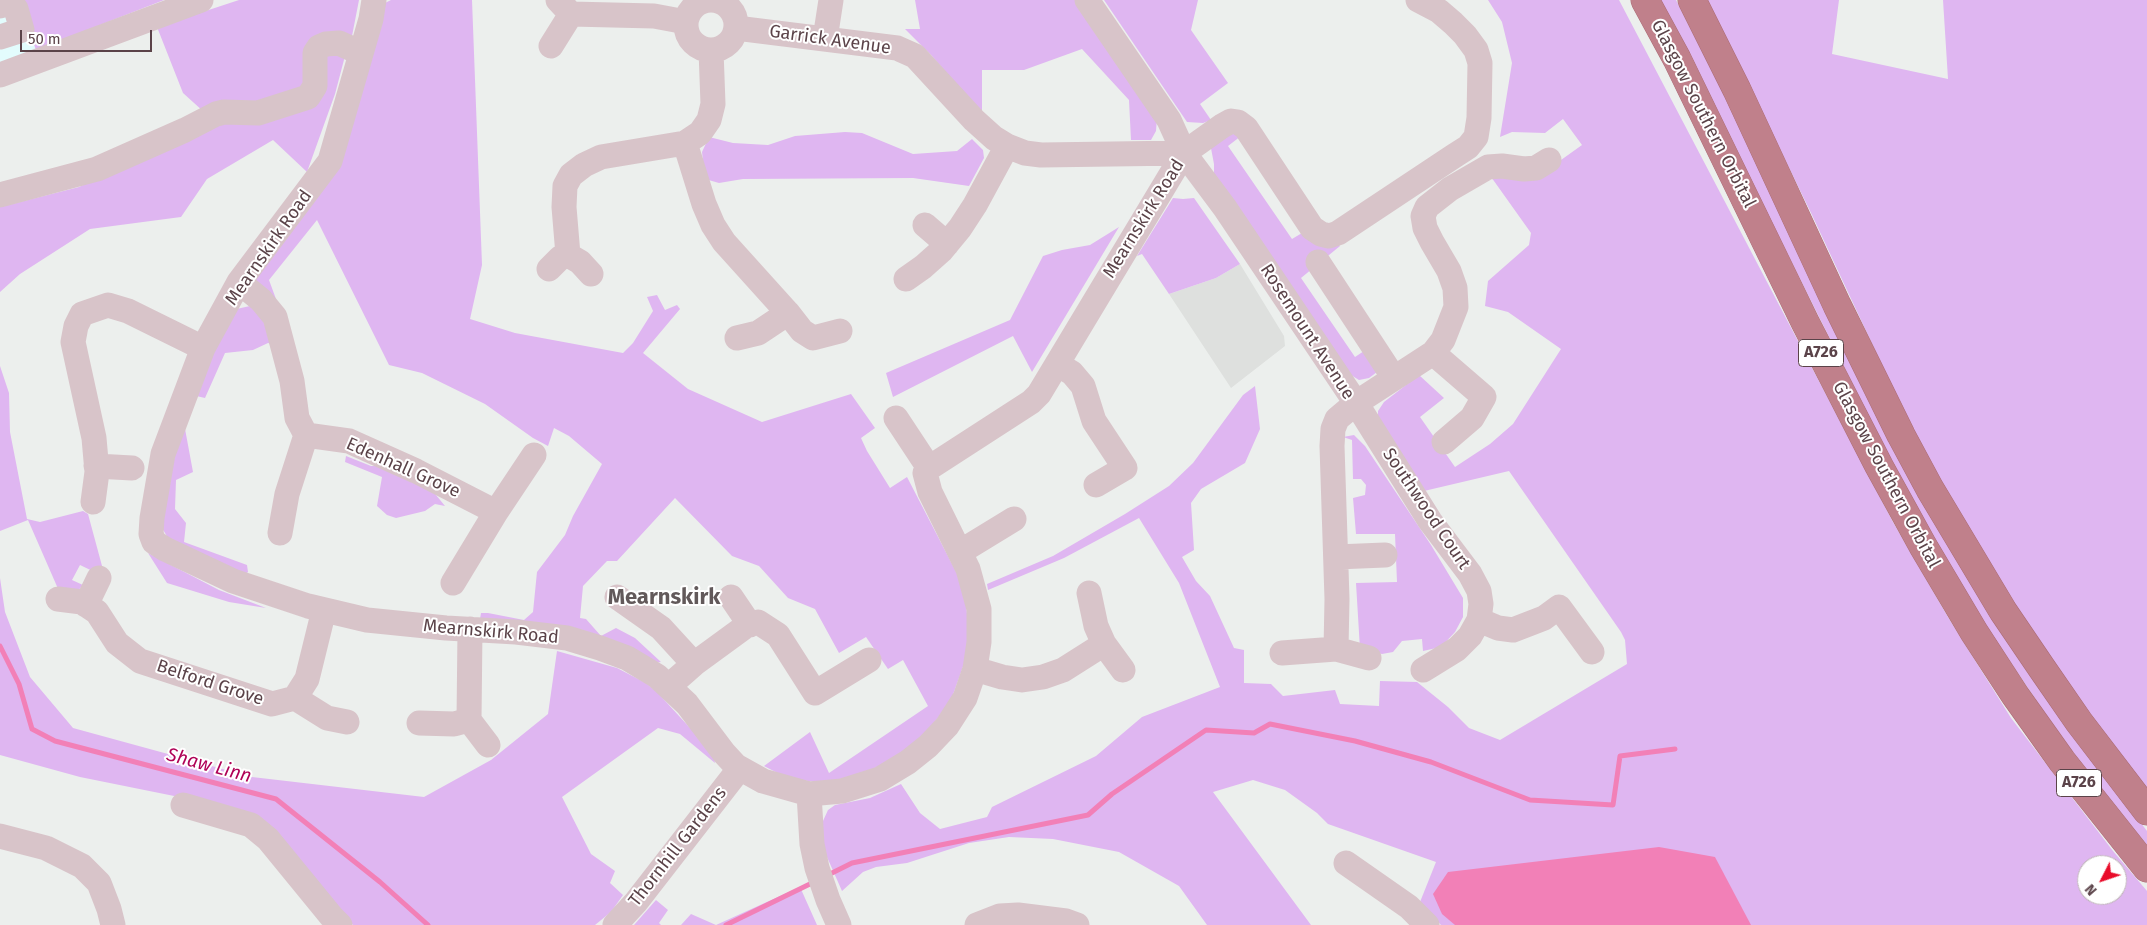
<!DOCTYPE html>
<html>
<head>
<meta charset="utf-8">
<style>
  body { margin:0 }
  #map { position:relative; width:2147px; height:925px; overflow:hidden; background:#ecefed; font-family:"Fira Sans",sans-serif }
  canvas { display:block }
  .north { position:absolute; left:2077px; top:855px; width:50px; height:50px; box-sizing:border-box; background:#fff; border:1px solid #bdb4b6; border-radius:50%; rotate:229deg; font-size:14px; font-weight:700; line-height:20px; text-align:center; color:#5b4349 }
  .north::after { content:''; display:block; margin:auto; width:18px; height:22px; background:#e90c2a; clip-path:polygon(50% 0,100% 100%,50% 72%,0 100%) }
  .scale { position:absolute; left:20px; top:30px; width:132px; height:22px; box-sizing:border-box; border:2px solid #5b4349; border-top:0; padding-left:6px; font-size:15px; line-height:18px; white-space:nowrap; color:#5b4349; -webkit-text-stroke:4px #fff; paint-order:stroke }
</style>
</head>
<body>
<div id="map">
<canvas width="2147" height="925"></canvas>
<div class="north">N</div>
<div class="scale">50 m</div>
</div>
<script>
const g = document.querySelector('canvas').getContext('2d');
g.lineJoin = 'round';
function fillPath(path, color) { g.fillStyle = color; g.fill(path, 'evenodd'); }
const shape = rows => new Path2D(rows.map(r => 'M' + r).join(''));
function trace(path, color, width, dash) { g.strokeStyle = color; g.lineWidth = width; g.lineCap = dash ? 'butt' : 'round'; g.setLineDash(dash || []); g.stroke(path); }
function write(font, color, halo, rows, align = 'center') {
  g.font = font + ' "Fira Sans",sans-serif'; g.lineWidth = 4; g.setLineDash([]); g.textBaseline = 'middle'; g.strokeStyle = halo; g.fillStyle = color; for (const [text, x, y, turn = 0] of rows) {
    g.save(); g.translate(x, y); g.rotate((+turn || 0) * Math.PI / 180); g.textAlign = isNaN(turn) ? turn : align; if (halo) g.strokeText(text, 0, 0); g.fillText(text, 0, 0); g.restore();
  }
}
fillPath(shape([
  [0,0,18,0,36,50,0,63]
]), '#e3fcfd');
fillPath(shape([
  [1240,264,1284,336,1285,346,1231,388,1169,294,1216,278]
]), '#dee0de');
fillPath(shape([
  [18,0,164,0,36,50],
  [239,0,359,0,352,36,337,31,298,97,204,112,183,93,157,27],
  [391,0,472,0,482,265,470,319,515,333,623,353,633,343,653,311,647,297,657,295,665,310,677,305,680,309,643,353,688,389,762,422,851,394,875,428,861,438,867,451,890,488,907,477,964,587,968,622,969,650,950,703,924,735,894,758,863,774,826,782,791,780,764,766,810,732,829,773,928,706,903,660,888,669,866,637,839,653,815,609,788,598,759,566,732,556,675,498,617,561,607,561,583,586,580,618,586,619,601,636,616,628,635,638,661,662,654,663,480,619,481,613,488,613,524,620,533,612,537,572,565,535,573,516,602,464,569,436,554,428,548,446,533,438,485,404,422,373,389,365,317,220,269,280,276,299,259,288,255,279,332,173,385,3],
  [915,0,1077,0,1157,118,1156,131,1151,140,1131,140,1129,100,1082,49,1024,70,982,70,982,114,931,55,905,29,920,29],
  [1104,0,1198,0,1191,30,1228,83,1200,104,1211,120,1203,123,1187,122],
  [1488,0,1619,0,1893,522,1948,617,2011,718,2113,851,2147,891,2147,925,1441,925,1420,902,1436,862,1328,824,1317,813,1285,790,1253,780,1213,792,1311,925,1207,925,1179,886,1119,852,1053,839,1009,837,969,843,907,863,876,867,863,872,842,891,823,848,823,821,828,810,835,805,870,798,901,784,920,813,940,829,987,817,992,807,1096,756,1142,717,1220,687,1179,583,1139,518,1064,558,988,590,987,584,1053,556,1125,514,1169,486,1193,463,1243,395,1255,386,1260,429,1245,463,1201,489,1191,503,1194,550,1182,557,1196,581,1210,596,1234,648,1244,650,1244,683,1271,684,1283,696,1335,690,1340,704,1379,706,1380,681,1417,682,1448,707,1469,728,1500,740,1627,664,1625,640,1621,632,1509,471,1424,491,1378,425,1378,411,1384,402,1419,375,1444,398,1420,417,1455,467,1490,444,1513,424,1561,349,1508,312,1485,306,1488,281,1529,245,1531,233,1489,174,1561,160,1582,145,1563,119,1545,133,1512,132,1500,137,1512,63,1502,22],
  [2087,865,2117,865,2117,895,2087,895],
  [1657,0,1676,0,1987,610,2026,670,2147,831,2147,845,2096,784,2040,706,1978,614,1898,475,1705,89],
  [1707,0,1839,0,1832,54,1948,79,1943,0,2147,0,2147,790,2116,753,2001,585,1944,488,1901,406,1812,215],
  [329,55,345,56,335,94,307,172,273,140,207,179,181,217,90,229,20,274,0,292,0,203,8,205,79,187,225,118,308,104,322,63],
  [1231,128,1241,136,1228,146,1292,239,1302,233,1338,243,1340,246,1301,278,1355,357,1367,349,1381,369,1369,378,1359,380,1346,372,1214,177,1214,164,1210,143],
  [845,132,862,133,913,154,957,151,972,139,983,150,984,158,969,186,913,178,743,179,719,183,705,179,702,152,709,137,733,143,768,145,795,136],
  [1173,198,1183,199,1194,198,1240,264,1216,278,1169,294,1142,254,1137,256],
  [1119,227,1032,372,1013,336,893,397,886,373,1010,320,1043,256,1062,250,1090,245],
  [250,306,258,307,272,344,268,343,253,350,225,353,205,398,192,395,232,310],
  [0,366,9,393,10,432,27,519,40,522,83,511,88,514,105,577,80,565,72,580,83,585,77,592,59,591,28,520,0,531],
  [183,418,193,472,176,480,175,509,186,523,184,542,247,565,248,572,243,576,168,538,162,528,162,514],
  [1354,435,1365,446,1431,545,1463,598,1463,617,1455,632,1441,647,1423,651,1422,639,1402,641,1393,652,1382,654,1360,649,1356,583,1397,582,1395,534,1356,534,1353,498,1365,495,1366,485,1361,479,1353,479,1352,440,1343,437],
  [346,456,371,466,387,466,427,484,445,506,435,504,425,511,396,518,387,515,377,506,382,477,345,462],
  [148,553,219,590,266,608,229,602,167,583],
  [0,578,5,612,30,677,73,728,252,777,424,797,491,760,548,714,557,651,617,668,646,683,657,692,713,753,715,763,680,734,658,728,562,797,591,854,615,871,610,883,623,895,611,912,595,925,353,925,278,839,189,799,80,777,0,755],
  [800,887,817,925,681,925,691,914,716,925],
  [656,900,668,910,659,923,661,925,634,925]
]), '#dfb6f1');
fillPath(shape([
  [1659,847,1715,857,1751,925,1455,925,1442,914,1433,894,1448,872]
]), '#f280b7');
trace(shape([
  [0,646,19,684,32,729,55,741,276,799,380,882,428,925],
  [828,875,852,863,1088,815,1112,794,1206,730,1254,733,1270,724,1355,741,1431,762,1530,800,1613,805,1620,756,1675,749],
  [726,925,814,882]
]), '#f280b7', 5);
const highway = shape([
  [1645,0,1677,59,1805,322,1879,466,1923,546,1974,632,2015,695,2062,761,2147,868],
  [1692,0,1737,90,1837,305,1901,435,1930,489,2003,611,2041,667,2079,722,2147,811]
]);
trace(highway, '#ab6b76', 29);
trace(shape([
  [374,0,371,19,330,161,239,282,203,348,163,454,152,518,151,534,154,542,165,549,233,581,308,606,367,620,446,628,516,632,567,638,600,648,627,658,657,676,687,704,724,753,736,766,763,781,809,794,842,791,880,779,908,762,928,746,947,726,965,698,975,669,979,642,979,609,968,569,930,492,925,473,929,468,1031,402,1039,394,1184,153,1222,126,1231,121,1238,122,1246,128,1312,228,1321,234,1329,236,1338,233,1454,156,1468,147,1476,137,1479,118,1480,63,1476,50,1465,35,1453,23,1439,11,1418,0],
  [1087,0,1169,120,1184,153,1225,208,1356,403,1430,521,1470,574,1479,591,1481,604,1479,620,1470,636,1457,649,1423,670],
  '686 25a25 25 0 1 1 50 0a25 25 0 1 1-50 0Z',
  [0,6,11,2,16,9,22,30,0,37],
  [571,14,654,16,686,22],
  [736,28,897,48,915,56,974,120,994,138,1007,146,1025,153,1041,155,1184,153],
  [825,39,831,0],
  [551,46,571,14,558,0],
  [0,75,201,0],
  [685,143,704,204,713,225,724,242,788,313,802,331,813,338,840,331],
  [0,195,97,169,185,130,216,114,224,112,258,113,308,97,315,86,315,53,319,47,326,44,339,43,361,53],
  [925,225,947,244],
  [568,255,564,207,565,186,571,175,584,165,601,157,685,143,700,133,709,120,713,104,711,50],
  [1318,262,1394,378],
  [549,269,560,258,568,255,580,262,591,274],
  [906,279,923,267,941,251,960,228,975,205,1007,146],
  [239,282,261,300,275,317,292,381,297,418,306,435,349,441,416,471,496,512],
  [737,338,758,333,788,313],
  [1433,353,1484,397,1472,418,1444,442],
  [1057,364,1072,373,1083,386,1094,421,1125,468,1096,485],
  [896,418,929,468],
  [96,466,132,468],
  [93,502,97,472,94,438,73,342,76,326,82,314,108,305,128,311,203,348],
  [280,533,287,494,306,435],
  [960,552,1014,519],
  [1336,557,1385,555],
  [453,583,496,512,534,455],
  [1089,593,1096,626,1104,644,1123,670],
  [617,597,661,628,694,664],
  [731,597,750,625],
  [58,599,82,602,97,612,117,643,140,661,272,704,295,698,307,679,324,610],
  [86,605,99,578],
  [1479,620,1498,628,1513,630,1544,618,1559,607,1592,652],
  [470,629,469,720,488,745],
  [1336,649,1337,599,1332,446,1333,429,1337,419,1356,403,1433,353,1443,340,1456,307,1455,288,1449,271,1432,242,1425,228,1423,216,1427,207,1450,189,1488,167,1502,166,1524,169,1536,168,1549,160],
  [1282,653,1336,649,1369,658],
  [975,669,1002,677,1022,680,1043,677,1063,670,1104,644],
  [669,686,694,664,746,626,758,622,778,635,815,693,869,660],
  [295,698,327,718,347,722],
  [419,723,454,724,469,720],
  [809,794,812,844,817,868,828,900,839,925],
  [183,805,251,825,268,839,331,916,340,925],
  [0,836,46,848,82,866,99,883,109,909,113,925],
  [1346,863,1409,907,1427,925],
  [615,925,636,902,740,768],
  [977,925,1000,916,1018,915,1066,921,1077,925]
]), '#d8c4c9', 25);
trace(highway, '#c0808b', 28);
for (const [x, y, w] of [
  [1821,353,45],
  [2079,783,45]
]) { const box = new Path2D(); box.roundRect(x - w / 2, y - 13.5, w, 27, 4); g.fillStyle = '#fff'; g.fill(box); trace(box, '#5b4349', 1); }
write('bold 16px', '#5b4349', null, [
  ["A726",1821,353],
  ["A726",2079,783]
]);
write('18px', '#5b4349', '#fff', [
  ["Garrick Avenue",830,40,8],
  ["Glasgow Southern Orbital",1703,114,63],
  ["Mearnskirk Road",1144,219,-58],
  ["Mearnskirk Road",269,248,-55],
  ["Rosemount Avenue",1307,332,57],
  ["Edenhall Grove",403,468,24],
  ["Glasgow Southern Orbital",1886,475,62],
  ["Southwood Court",1426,509,56],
  ["Mearnskirk Road",491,632,5],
  ["Belford Grove",210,683,18],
  ["Thornhill Gardens",678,847,-52]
]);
write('italic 19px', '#af0256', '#fff', [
  ["Shaw Linn",209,766,15]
]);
write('bold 22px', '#62595a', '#fff', [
  ["Mearnskirk",664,598]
]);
</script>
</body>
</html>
